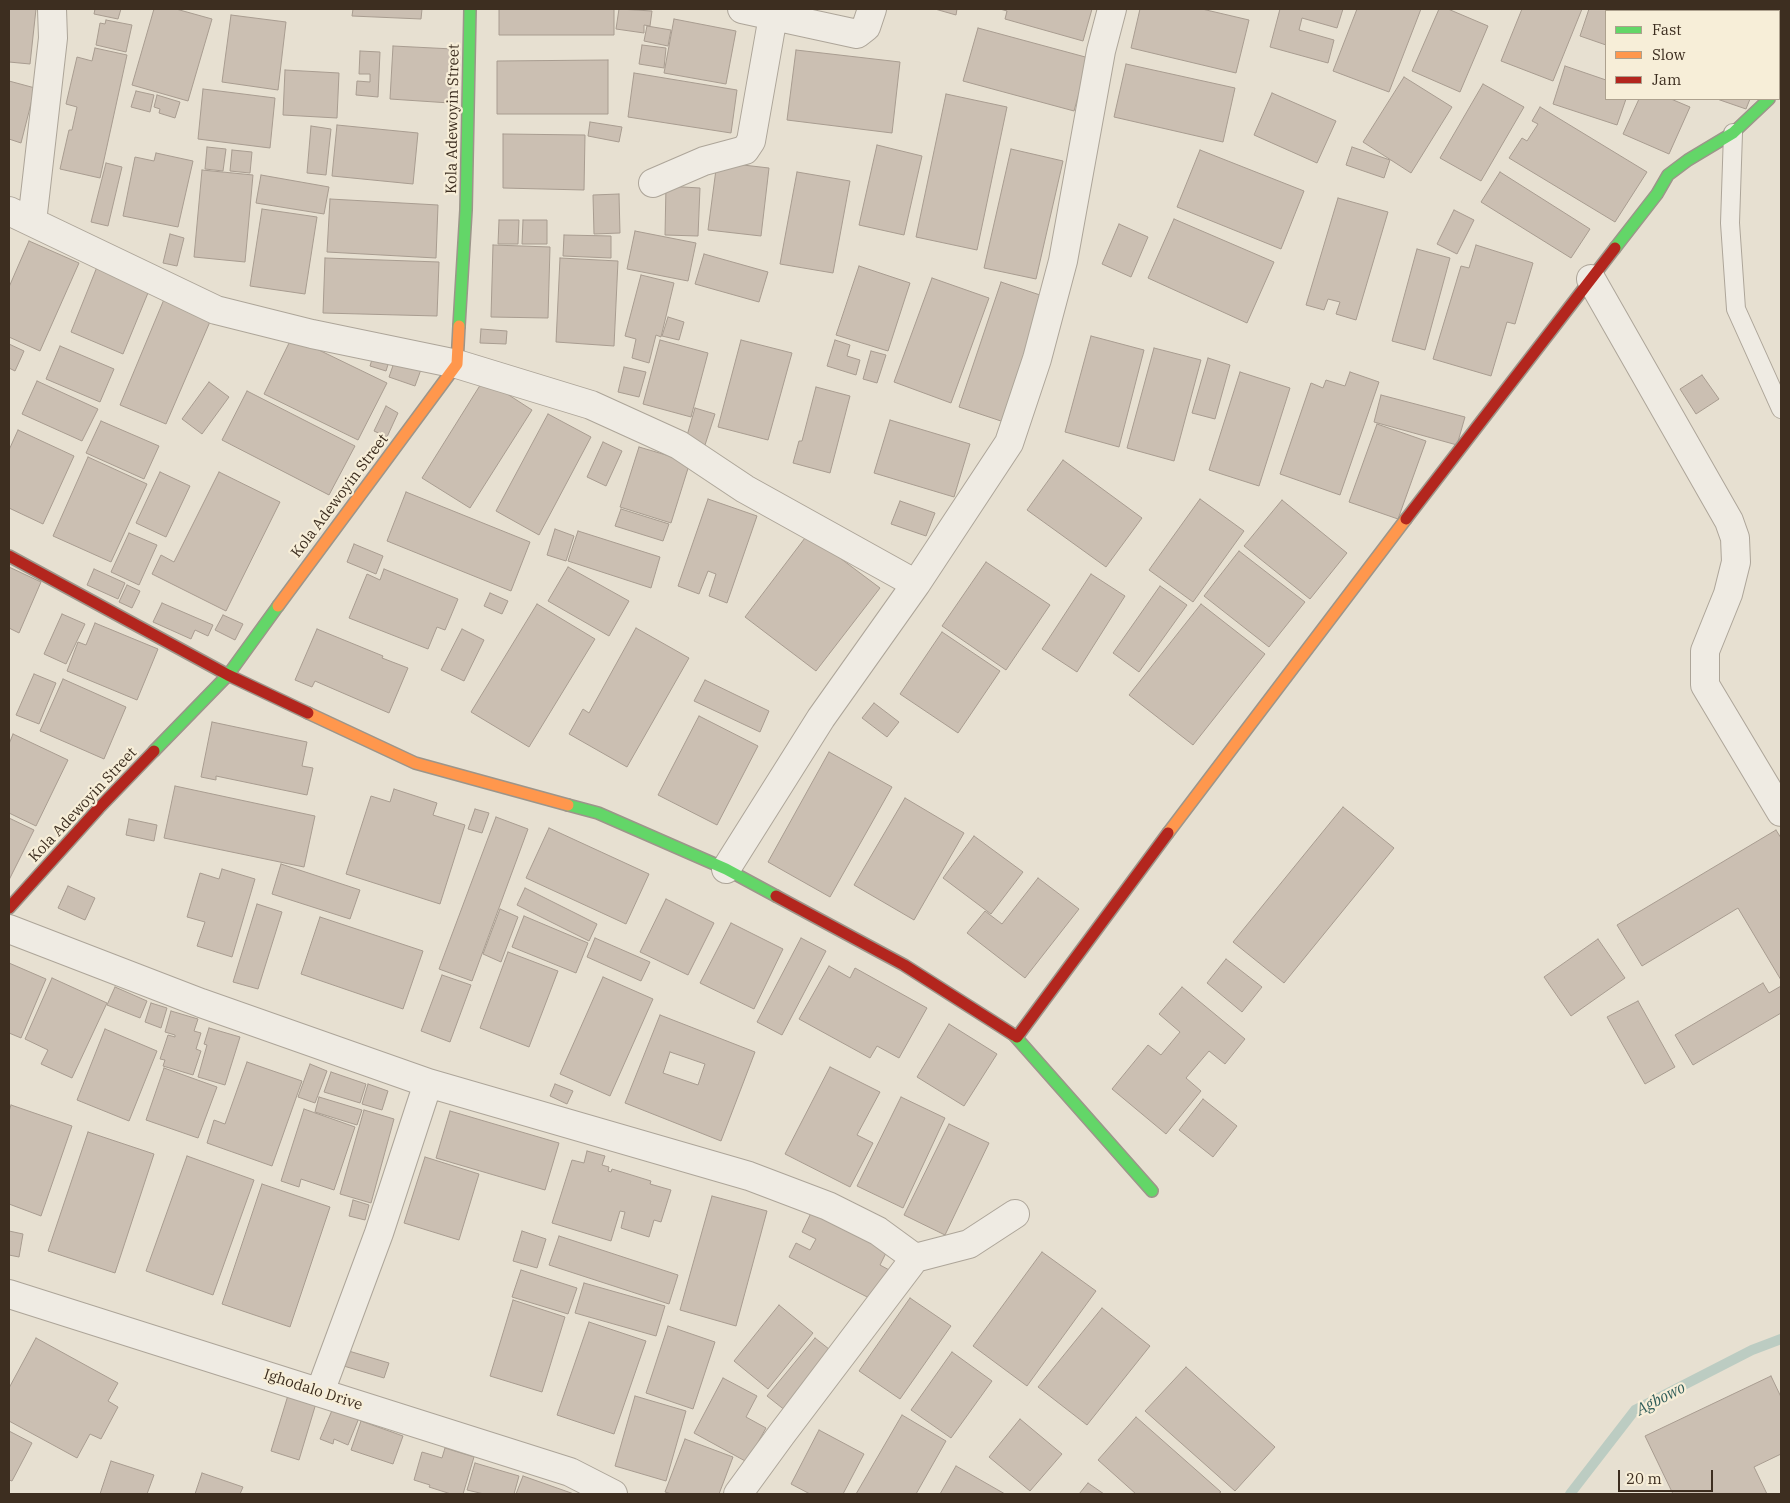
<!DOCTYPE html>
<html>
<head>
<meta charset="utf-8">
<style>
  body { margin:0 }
  #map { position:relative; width:1790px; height:1503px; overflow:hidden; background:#e7e0d1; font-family:"IBM Plex Serif",serif }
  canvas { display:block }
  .frame { position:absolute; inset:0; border:10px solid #3d2e20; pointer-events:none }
  .legend { position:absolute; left:1605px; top:10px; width:175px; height:90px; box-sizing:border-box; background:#f7eed8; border:1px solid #ada18e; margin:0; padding:6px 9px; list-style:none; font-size:15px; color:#3d2e20 }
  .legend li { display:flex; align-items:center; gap:10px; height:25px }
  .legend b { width:25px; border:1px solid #ada18e }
  .scale { position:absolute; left:1618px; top:1470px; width:95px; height:22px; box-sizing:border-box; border:2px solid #3d2e20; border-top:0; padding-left:6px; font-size:15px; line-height:18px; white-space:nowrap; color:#3d2e20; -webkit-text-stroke:4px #f7eed8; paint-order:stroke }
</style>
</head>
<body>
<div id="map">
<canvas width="1790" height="1503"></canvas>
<div class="frame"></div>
<ul class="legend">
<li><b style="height:6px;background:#63d668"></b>Fast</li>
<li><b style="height:6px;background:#ff974d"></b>Slow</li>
<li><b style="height:6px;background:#b3261e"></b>Jam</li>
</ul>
<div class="scale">20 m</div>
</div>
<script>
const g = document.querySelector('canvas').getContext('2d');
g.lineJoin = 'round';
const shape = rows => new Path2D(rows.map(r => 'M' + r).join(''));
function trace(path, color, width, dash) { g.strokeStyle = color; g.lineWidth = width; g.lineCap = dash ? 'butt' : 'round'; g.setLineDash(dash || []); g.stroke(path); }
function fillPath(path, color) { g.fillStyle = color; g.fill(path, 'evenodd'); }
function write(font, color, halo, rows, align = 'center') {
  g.font = font + ' "IBM Plex Serif",serif'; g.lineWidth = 4.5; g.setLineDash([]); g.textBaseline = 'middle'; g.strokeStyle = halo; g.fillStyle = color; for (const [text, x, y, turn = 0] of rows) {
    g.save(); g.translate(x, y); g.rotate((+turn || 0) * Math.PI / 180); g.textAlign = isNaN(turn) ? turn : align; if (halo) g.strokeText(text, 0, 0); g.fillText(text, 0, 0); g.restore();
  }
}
trace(shape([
  [1570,1494,1635,1410,1752,1350,1781,1339]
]), '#bcccc2', 10);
const building = shape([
  [9,9,36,9,30,64,9,62,9,9],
  [95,9,121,9,118,19,94,14,95,9],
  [154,9,176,9,212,19,188,101,132,85,154,9],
  [353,9,422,9,421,19,352,16,353,9],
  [499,9,614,9,614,35,499,35,499,9],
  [619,9,652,11,650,26,644,25,644,33,616,29,619,9],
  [935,9,957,9,956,15,935,9],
  [1000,9,1092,9,1083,41,1005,19,1007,11,1000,9],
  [1140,9,1202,9,1249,20,1236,73,1131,48,1140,9],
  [1280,9,1343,9,1337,28,1302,18,1299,30,1334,40,1328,63,1270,47,1280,9],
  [1357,9,1421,9,1389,92,1333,71,1357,9],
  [1439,9,1448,9,1488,26,1460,92,1412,71,1439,9],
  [1522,9,1582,9,1553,81,1501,61,1522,9],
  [1589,9,1644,9,1643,11,1606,11,1606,45,1580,36,1589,9],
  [1678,9,1732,9,1731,11,1677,11,1678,9],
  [231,15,286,22,278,90,222,82,231,15],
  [674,19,736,31,726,84,664,73,674,19],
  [106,20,132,25,126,52,96,45,100,23,105,24,106,20],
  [647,26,671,30,668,46,644,41,647,26],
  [978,28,1089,58,1074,111,963,81,978,28],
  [642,45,666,48,664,68,639,64,642,45],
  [393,46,453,49,450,103,390,99,393,46],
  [95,48,127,55,100,178,60,169,69,130,72,130,77,107,66,104,77,57,92,61,95,48],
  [796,50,900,62,892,133,787,120,796,50],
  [360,51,380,52,378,97,356,95,357,81,370,82,370,74,359,74,360,51],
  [608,60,608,114,497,114,497,61,608,60],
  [1126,64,1235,88,1223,142,1114,117,1126,64],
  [1565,66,1606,80,1606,99,1626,99,1617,125,1553,104,1565,66],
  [285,70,339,73,337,118,283,115,285,70],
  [634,73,737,90,731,133,628,117,634,73],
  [1404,77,1452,107,1411,173,1363,142,1404,77],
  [9,81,35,88,21,143,9,139,9,81],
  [1483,84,1524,107,1481,181,1440,158,1483,84],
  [203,89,275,98,270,148,198,139,203,89],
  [136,91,154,95,150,112,131,107,136,91],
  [1272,93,1336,121,1317,163,1254,135,1272,93],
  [946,94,1007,107,977,250,916,237,946,94],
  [157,95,180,102,175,118,159,113,160,109,154,107,157,95],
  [1639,99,1671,99,1690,107,1669,154,1623,134,1639,99],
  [1717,99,1750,99,1746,109,1717,99],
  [1540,107,1647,172,1615,222,1509,158,1522,138,1527,141,1538,124,1532,121,1540,107],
  [590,122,622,127,619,142,588,136,590,122],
  [337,125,418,133,413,184,332,176,337,125],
  [311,126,331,129,326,175,307,173,311,126],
  [503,134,585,135,584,190,503,188,503,134],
  [877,145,922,156,904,235,859,225,877,145],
  [207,147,226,149,223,171,205,169,207,147],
  [1352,147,1390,160,1384,178,1346,165,1352,147],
  [1011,149,1063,161,1036,279,984,268,1011,149],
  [232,150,252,152,250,173,230,171,232,150],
  [1200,150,1304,191,1281,249,1177,207,1200,150],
  [156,153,193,161,178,227,123,216,135,157,154,161,156,153],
  [717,162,769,168,761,236,708,230,717,162],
  [106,163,122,167,108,226,91,222,106,163],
  [202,170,253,175,245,262,194,257,202,170],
  [797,172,850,181,833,273,780,264,797,172],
  [1500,172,1590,229,1571,258,1481,202,1500,172],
  [261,175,329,187,324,214,256,203,261,175],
  [666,186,700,188,698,236,665,235,666,186],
  [619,194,620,233,594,234,593,195,619,194],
  [1338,198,1388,212,1356,320,1336,314,1340,302,1328,299,1324,310,1306,305,1338,198],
  [330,199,438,205,436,258,327,252,330,199],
  [262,209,317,217,305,294,250,286,262,209],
  [1454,210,1474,220,1457,254,1437,244,1454,210],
  [1174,219,1274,262,1247,323,1148,278,1174,219],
  [499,220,519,220,518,244,498,244,499,220],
  [523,220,547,220,547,244,522,244,523,220],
  [1119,224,1148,237,1131,277,1102,264,1119,224],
  [635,231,696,243,688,281,627,269,635,231],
  [170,234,184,238,177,266,163,263,170,234],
  [564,235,611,236,611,258,563,256,564,235],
  [29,241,79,263,40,351,9,337,9,287,29,241],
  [493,245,550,247,548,318,491,317,493,245],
  [1476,245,1533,263,1515,324,1507,322,1491,376,1433,359,1461,266,1469,268,1476,245],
  [1417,249,1450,258,1425,350,1392,341,1417,249],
  [704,254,768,272,759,302,695,284,704,254],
  [325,258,439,262,437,316,323,313,325,258],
  [560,258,618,261,614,346,556,342,560,258],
  [859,266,910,283,888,351,836,335,859,266],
  [97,267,150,288,123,354,71,332,97,267],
  [641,275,674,283,661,337,656,335,649,363,632,358,636,339,625,336,641,275],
  [932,278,989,298,951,403,894,382,932,278],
  [1001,282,1046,297,1004,422,959,407,1001,282],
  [165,297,212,317,166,424,120,405,165,297],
  [668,317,684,322,679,340,662,336,668,317],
  [481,329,507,331,506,344,480,343,481,329],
  [1091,336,1144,350,1119,447,1065,432,1091,336],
  [292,337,387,383,358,440,264,394,292,337],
  [660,340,708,353,691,417,643,404,660,340],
  [741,340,792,353,768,440,718,427,741,340],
  [835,340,850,345,847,356,860,360,856,375,827,366,835,340],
  [9,344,24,351,15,371,9,368,9,344],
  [60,346,114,369,100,402,46,379,60,346],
  [1154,348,1201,360,1174,461,1127,448,1154,348],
  [871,351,886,355,877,383,863,379,871,351],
  [374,353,390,358,386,371,370,366,374,353],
  [397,354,423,364,415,386,389,377,397,354],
  [1208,358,1230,365,1215,419,1192,413,1208,358],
  [624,367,646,372,639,397,618,392,624,367],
  [1240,372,1290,388,1259,486,1209,470,1240,372],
  [1350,372,1379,382,1340,495,1280,474,1311,383,1323,388,1326,380,1345,386,1350,372],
  [1702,375,1719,399,1696,414,1680,389,1702,375],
  [484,379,532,410,470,508,422,478,484,379],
  [37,381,98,409,82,441,22,414,37,381],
  [209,382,229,397,202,434,182,419,209,382],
  [816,387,850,396,830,473,793,463,799,441,802,441,816,387],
  [247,391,355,446,329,495,222,440,247,391],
  [1381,395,1465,417,1457,445,1374,422,1381,395],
  [386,406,398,413,387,437,374,431,386,406],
  [695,408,715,414,705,445,686,439,695,408],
  [548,414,591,437,539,535,496,511,548,414],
  [890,420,970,444,954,497,874,473,890,420],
  [101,421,159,446,144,479,86,453,101,421],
  [1377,424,1426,441,1398,519,1349,502,1377,424],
  [18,430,74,456,43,524,9,508,9,450,18,430],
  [603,442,622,451,606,486,587,477,603,442],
  [639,447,690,462,671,523,620,507,639,447],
  [88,457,147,484,111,562,53,536,88,457],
  [1063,460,1142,518,1106,567,1027,510,1063,460],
  [160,472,190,486,166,537,136,523,160,472],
  [219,472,280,502,226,611,152,574,161,555,174,562,219,472],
  [406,492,530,542,511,591,387,541,406,492],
  [708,499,757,516,727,603,709,596,716,574,708,571,699,594,678,586,708,499],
  [1200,499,1244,531,1193,602,1149,570,1200,499],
  [1282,500,1347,553,1310,599,1244,546,1282,500],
  [900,501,935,513,926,536,891,524,900,501],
  [621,509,669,524,663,541,615,526,621,509],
  [555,529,574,536,566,561,547,555,555,529],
  [578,531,660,557,651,588,568,561,578,531],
  [129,533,157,545,139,585,111,572,129,533],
  [808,534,880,588,816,671,745,617,808,534],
  [354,544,383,556,376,574,347,562,354,544],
  [1239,551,1305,602,1269,647,1204,596,1239,551],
  [986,562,1050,605,1006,670,942,626,986,562],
  [9,567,41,582,19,633,9,628,9,567],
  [568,567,629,601,609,636,548,601,568,567],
  [94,569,125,583,118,599,87,585,94,569],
  [384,569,458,599,445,630,437,627,428,649,349,618,367,574,380,580,384,569],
  [1091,574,1125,596,1077,672,1042,649,1091,574],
  [127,585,140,591,132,608,119,602,127,585],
  [1160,586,1187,605,1139,672,1113,653,1160,586],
  [490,593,508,601,502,614,484,606,490,593],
  [162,603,213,625,208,636,195,630,191,639,153,622,162,603],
  [537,604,595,639,529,747,471,712,537,604],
  [1201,604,1265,654,1193,745,1129,695,1201,604],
  [62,614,85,624,66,664,44,654,62,614],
  [223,615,243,624,235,640,215,630,223,615],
  [95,623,158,649,137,700,67,671,78,642,86,645,95,623],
  [636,628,689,658,627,767,569,734,583,709,589,713,636,628],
  [317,629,383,656,382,658,408,668,389,713,315,681,312,687,295,680,317,629],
  [462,629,484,640,464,681,441,670,462,629],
  [942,632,1000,671,958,733,900,694,942,632],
  [34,674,56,683,39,724,16,715,34,674],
  [63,679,126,707,104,759,40,731,63,679],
  [705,680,769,711,760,732,694,701,705,680],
  [874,703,899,722,887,737,862,718,874,703],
  [699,716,758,746,717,825,658,795,699,716],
  [212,722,307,742,302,766,313,768,307,795,216,776,216,780,201,777,212,722],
  [13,734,68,760,36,826,9,813,9,744,13,734],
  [829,752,892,787,830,897,768,862,829,752],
  [175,786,315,816,304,867,164,838,175,786],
  [394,789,437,803,433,815,465,825,440,904,346,874,371,796,390,802,394,789],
  [905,798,964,833,914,920,854,885,905,798],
  [1343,807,1394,848,1284,983,1233,942,1343,807],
  [475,809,489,813,482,833,468,829,475,809],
  [496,817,528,829,472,981,439,969,496,817],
  [9,818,34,830,9,880,9,818],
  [129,819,157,825,154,841,126,835,129,819],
  [549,828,649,874,626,924,526,878,549,828],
  [1776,830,1781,838,1781,980,1738,908,1642,966,1617,925,1776,830],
  [974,836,1023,872,991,914,943,878,974,836],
  [281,864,360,890,350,919,272,894,281,864],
  [222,869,255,879,232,957,197,946,205,922,187,917,200,873,219,879,222,869],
  [1038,878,1079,909,1025,978,967,933,985,911,1002,924,1038,878],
  [68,886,95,898,85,920,58,908,68,886],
  [525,888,597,924,589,941,517,905,525,888],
  [666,899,714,923,688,975,640,952,666,899],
  [257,904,282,912,258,989,233,982,257,904],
  [500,909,518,917,501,962,483,954,500,909],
  [524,916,588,943,576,973,512,947,524,916],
  [320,917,423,951,403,1009,301,974,320,917],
  [731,923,783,949,754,1009,700,983,731,923],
  [595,938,650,962,641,981,587,957,595,938],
  [801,938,826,951,782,1035,757,1022,801,938],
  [1598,939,1625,978,1571,1016,1544,977,1598,939],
  [508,952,558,971,529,1047,480,1028,508,952],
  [1226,959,1262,987,1242,1012,1207,983,1226,959],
  [9,963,46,979,21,1038,9,1033,9,963],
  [829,966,850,978,855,968,927,1008,899,1058,877,1046,870,1058,799,1019,829,966],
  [442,975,471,985,450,1042,421,1031,442,975],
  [603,977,653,999,610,1096,560,1074,603,977],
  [52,978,107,1003,72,1078,41,1064,48,1050,25,1039,52,978],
  [1763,983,1769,993,1781,986,1781,1013,1693,1065,1675,1035,1763,983],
  [115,987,147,1001,140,1018,107,1005,115,987],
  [1182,987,1245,1039,1225,1064,1209,1051,1186,1078,1201,1091,1166,1134,1112,1089,1148,1045,1161,1055,1180,1032,1159,1014,1182,987],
  [1638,1001,1675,1067,1645,1084,1607,1017,1638,1001],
  [151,1003,167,1008,161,1028,145,1022,151,1003],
  [171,1011,198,1019,194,1031,201,1033,196,1049,201,1051,193,1075,163,1066,165,1060,160,1059,168,1035,175,1037,175,1035,165,1032,171,1011],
  [660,1015,755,1052,721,1141,625,1103,660,1015],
  [670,1052,705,1064,698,1085,663,1073,670,1052],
  [949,1024,997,1054,964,1106,917,1077,949,1024],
  [209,1028,240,1037,225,1085,198,1077,207,1045,204,1044,209,1028],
  [105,1029,157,1051,129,1121,77,1100,105,1029],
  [247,1062,302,1081,272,1166,207,1143,214,1120,225,1124,247,1062],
  [310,1064,327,1071,315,1103,298,1097,310,1064],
  [830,1067,880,1092,857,1135,873,1143,850,1187,785,1154,830,1067],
  [164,1068,217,1087,198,1138,146,1120,164,1068],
  [331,1072,366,1084,360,1103,324,1092,331,1072],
  [368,1084,388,1091,382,1110,362,1104,368,1084],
  [555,1084,573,1091,567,1104,550,1096,555,1084],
  [319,1097,362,1110,357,1125,315,1112,319,1097],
  [901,1097,945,1118,903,1208,857,1186,901,1097],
  [1203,1099,1237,1126,1213,1157,1179,1130,1203,1099],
  [11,1105,72,1126,41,1216,9,1204,9,1111,11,1105],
  [304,1109,355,1127,334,1190,301,1179,299,1187,281,1181,304,1109],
  [364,1110,394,1119,371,1203,340,1194,364,1110],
  [450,1111,559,1143,545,1190,436,1158,450,1111],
  [949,1124,989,1143,945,1235,904,1215,949,1124],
  [88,1132,154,1154,115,1273,48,1251,88,1132],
  [587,1151,605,1156,602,1165,609,1167,608,1171,611,1172,612,1169,651,1181,650,1184,671,1190,661,1222,654,1220,649,1237,621,1228,625,1212,620,1211,611,1241,552,1223,572,1160,584,1163,587,1151],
  [187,1156,254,1180,213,1295,146,1271,187,1156],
  [425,1157,479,1174,459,1240,404,1223,425,1157],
  [262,1184,330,1207,290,1327,222,1304,262,1184],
  [712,1196,767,1211,736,1326,680,1310,712,1196],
  [353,1200,369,1205,365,1220,349,1216,353,1200],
  [811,1213,887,1251,880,1265,891,1271,875,1301,789,1257,796,1243,810,1250,816,1239,802,1232,811,1213],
  [9,1231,23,1234,19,1257,9,1255,9,1231],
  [522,1231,546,1239,537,1268,513,1261,522,1231],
  [559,1236,678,1275,669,1304,549,1265,559,1236],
  [1042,1252,1096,1291,1027,1386,973,1346,1042,1252],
  [521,1270,577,1288,568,1314,512,1297,521,1270],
  [584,1283,665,1306,656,1336,575,1313,584,1283],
  [910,1298,951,1326,900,1399,859,1371,910,1298],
  [513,1300,565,1317,542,1392,490,1376,513,1300],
  [779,1305,813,1333,768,1389,734,1361,779,1305],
  [1102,1308,1150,1346,1087,1425,1038,1387,1102,1308],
  [589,1322,646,1341,614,1434,557,1415,589,1322],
  [668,1326,715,1342,693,1409,646,1393,668,1326],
  [36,1338,118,1383,108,1401,118,1407,101,1439,90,1434,77,1458,9,1421,9,1388,36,1338],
  [815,1338,834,1353,786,1411,767,1396,815,1338],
  [342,1349,389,1363,384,1378,337,1364,342,1349],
  [952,1352,992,1381,951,1438,911,1410,952,1352],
  [1186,1367,1275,1447,1235,1491,1145,1411,1186,1367],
  [1771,1376,1781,1397,1781,1454,1754,1467,1767,1494,1673,1494,1645,1436,1771,1376],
  [723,1378,757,1396,746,1417,766,1428,747,1462,694,1433,723,1378],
  [289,1392,317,1400,299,1460,271,1451,289,1392],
  [635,1396,686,1411,666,1481,615,1466,635,1396],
  [333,1408,359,1418,348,1445,334,1439,333,1444,320,1439,333,1408],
  [902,1415,946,1441,916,1494,856,1494,902,1415],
  [1136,1417,1221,1492,1218,1494,1136,1494,1098,1460,1136,1417],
  [1020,1419,1062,1454,1030,1491,989,1457,1020,1419],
  [361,1421,403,1436,393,1464,351,1450,361,1421],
  [819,1430,864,1454,843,1494,810,1494,791,1484,819,1430],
  [9,1431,32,1443,12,1481,9,1480,9,1431],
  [685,1439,733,1457,719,1494,672,1494,665,1492,685,1439],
  [445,1448,474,1457,463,1494,451,1494,429,1487,430,1485,414,1480,422,1452,442,1458,445,1448],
  [111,1461,154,1475,147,1494,100,1494,111,1461],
  [475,1463,519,1476,514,1494,484,1494,467,1490,475,1463],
  [956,1466,1005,1494,940,1494,956,1466],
  [202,1473,243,1487,240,1494,195,1494,202,1473],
  [523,1476,574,1494,516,1494,523,1476],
  [1088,1483,1104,1494,1079,1494,1088,1483]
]);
fillPath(building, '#cbbfb2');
trace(building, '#a89c90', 1);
const lane = shape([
  [1733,133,1730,223,1736,309,1781,409]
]);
const street = shape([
  [742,9,857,34,866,27,872,9],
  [1755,9,1761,11],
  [653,183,704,161,745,150,751,141,773,16],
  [9,211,216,310,312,334,457,364,591,405,679,445,745,489,916,584],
  [32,222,53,38,52,9],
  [1591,279,1729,521,1735,538,1736,562,1728,594,1705,651,1705,685,1781,812],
  [726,869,821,718,916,584,1009,443,1037,359,1063,261,1101,51,1112,9],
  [9,929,201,1003,428,1083,749,1176,828,1206,878,1231,915,1258],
  [9,1294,570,1472,613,1494],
  [320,1392,379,1233,428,1083],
  [738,1494,781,1435,915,1258,969,1244,1015,1214]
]);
const fast = shape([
  [1615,248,1657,194,1668,175,1688,160,1733,133,1769,99],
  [459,326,466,210,470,9],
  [154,751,228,675,278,606],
  [568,805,598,813,726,869,776,896],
  [1014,1035,1152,1191]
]);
const slow = shape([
  [278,606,457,364,459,326],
  [308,713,415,763,568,805],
  [1168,833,1406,519]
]);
const jam = shape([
  [1406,519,1615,248],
  [9,556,228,675,308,713],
  [776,896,904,965,1014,1035],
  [9,908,99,808,154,751],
  [1017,1037,1168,833]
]);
trace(lane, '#ada599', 20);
trace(street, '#ada599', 30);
trace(fast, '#9c958a', 14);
trace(slow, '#9c958a', 14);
trace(jam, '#9c958a', 14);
trace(lane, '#efebe3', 18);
trace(street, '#efebe3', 28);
trace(fast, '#63d668', 11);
trace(slow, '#ff974d', 11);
trace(jam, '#b3261e', 11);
write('15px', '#3d2e20', '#f7eed8', [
  ["Kola Adewoyin Street",453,119,-89],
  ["Kola Adewoyin Street",340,496,-53],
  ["Kola Adewoyin Street",83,805,-47],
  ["Ighodalo Drive",313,1390,18]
]);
write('italic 16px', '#2f5d5a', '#f7eed8', [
  ["Agbowo",1661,1399,-28]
]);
</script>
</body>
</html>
